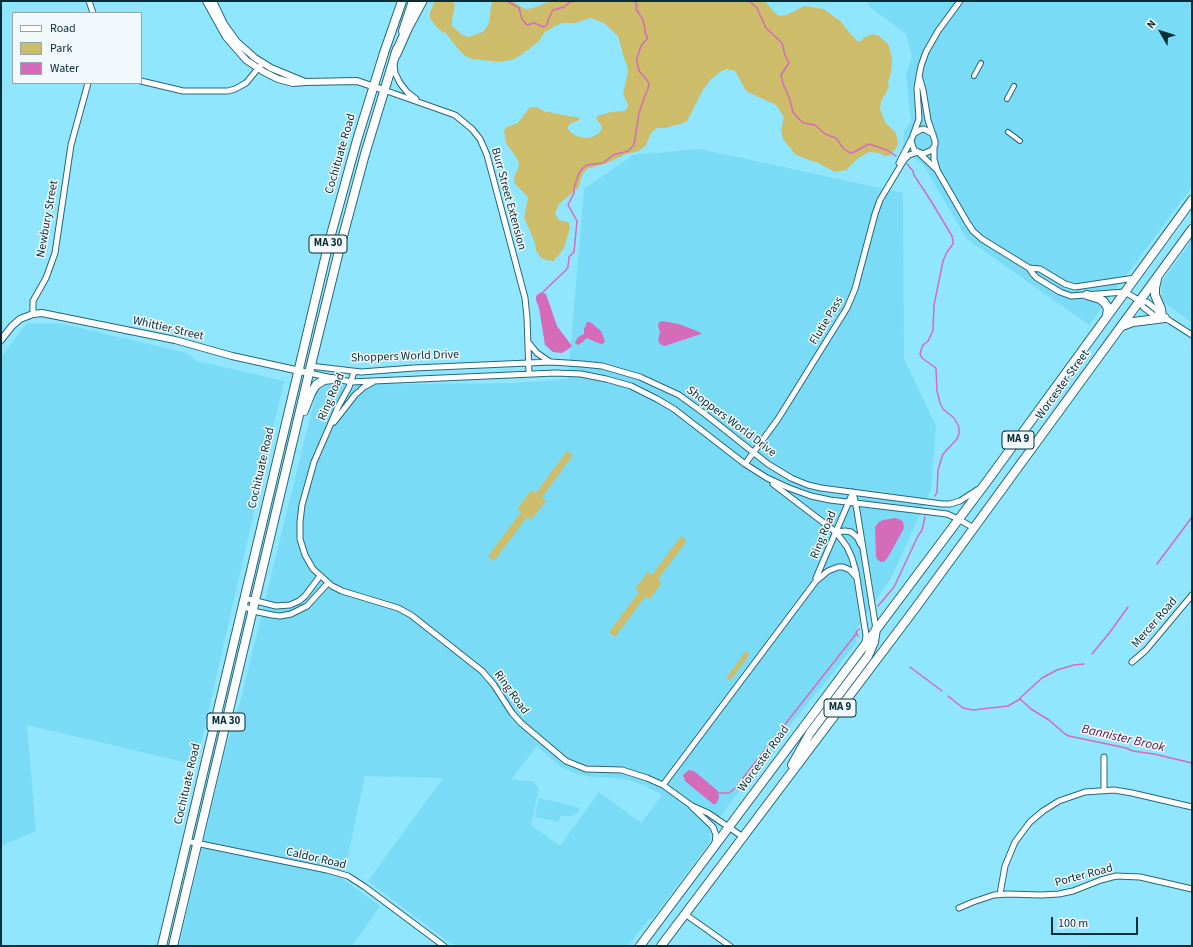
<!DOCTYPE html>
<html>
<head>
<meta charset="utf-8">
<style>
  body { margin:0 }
  #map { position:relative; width:1193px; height:947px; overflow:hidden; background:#90e6fe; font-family:"Source Sans 3",sans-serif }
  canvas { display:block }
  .frame { position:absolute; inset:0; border:2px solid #072d37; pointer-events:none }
  .legend { position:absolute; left:12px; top:12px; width:130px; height:72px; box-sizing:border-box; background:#f2f9fc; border:1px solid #94a7ad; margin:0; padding:5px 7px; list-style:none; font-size:12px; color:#072d37 }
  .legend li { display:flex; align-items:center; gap:8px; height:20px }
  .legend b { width:20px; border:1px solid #94a7ad }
  .north { position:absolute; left:1141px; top:12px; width:40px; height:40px; -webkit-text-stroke:3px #f2f9fc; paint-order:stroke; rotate:309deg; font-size:11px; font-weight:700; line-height:16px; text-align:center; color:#072d37 }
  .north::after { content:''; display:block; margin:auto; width:14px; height:18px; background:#072d37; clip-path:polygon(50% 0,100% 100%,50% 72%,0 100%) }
  .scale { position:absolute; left:1051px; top:917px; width:87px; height:18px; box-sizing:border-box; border:2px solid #072d37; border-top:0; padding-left:5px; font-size:12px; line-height:14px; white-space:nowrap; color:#072d37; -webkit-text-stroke:3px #f2f9fc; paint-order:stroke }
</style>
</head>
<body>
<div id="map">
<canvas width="1193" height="947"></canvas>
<div class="frame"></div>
<ul class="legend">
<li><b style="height:5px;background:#fff"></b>Road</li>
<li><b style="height:11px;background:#cdbc69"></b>Park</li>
<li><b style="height:11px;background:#d46cb9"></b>Water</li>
</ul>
<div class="north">N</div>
<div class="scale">100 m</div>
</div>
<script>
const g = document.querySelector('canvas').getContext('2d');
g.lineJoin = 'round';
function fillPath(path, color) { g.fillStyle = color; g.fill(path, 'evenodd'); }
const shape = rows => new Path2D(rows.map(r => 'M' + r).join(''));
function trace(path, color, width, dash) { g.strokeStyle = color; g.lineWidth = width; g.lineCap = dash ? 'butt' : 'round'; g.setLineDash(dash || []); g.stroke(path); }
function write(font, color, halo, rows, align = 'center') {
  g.font = font + ' "Source Sans 3",sans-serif'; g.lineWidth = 3; g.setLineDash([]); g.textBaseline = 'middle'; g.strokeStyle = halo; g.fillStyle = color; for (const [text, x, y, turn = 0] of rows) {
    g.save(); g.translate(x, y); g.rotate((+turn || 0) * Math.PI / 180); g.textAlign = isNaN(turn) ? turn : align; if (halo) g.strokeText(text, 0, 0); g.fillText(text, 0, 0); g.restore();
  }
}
fillPath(shape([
  [867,1,1192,1,1192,187,1089,325,967,239,923,164,903,150,904,131,911,122,906,76,912,56,906,34,870,7],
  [700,149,903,193,904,359,936,426,931,490,891,578,856,629,856,643,828,679,785,731,710,830,710,842,652,919,649,919,628,946,458,946,450,943,368,881,443,778,365,776,343,879,380,906,352,946,179,946,220,772,235,715,240,703,316,393,326,385,512,383,568,379,584,189,633,155],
  [537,746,561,767,574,773,592,777,614,778,629,780,643,785,662,795,641,823,599,792,560,846,531,825,539,788,532,781,511,780],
  [1192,240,1192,323,1162,301,1161,283],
  [27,323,63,324,187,353,197,361,284,381,196,765,27,725,36,831,1,846,1,357],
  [539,798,565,804,580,808,577,813,573,816,560,816,559,822,535,817]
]), '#7adbf6');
fillPath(shape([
  [435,1,453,1,455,5,452,20,452,26,461,34,468,37,483,32,486,28,489,23,491,6,493,1,514,1,515,3,525,9,534,8,550,1,765,1,773,11,779,16,786,15,804,6,824,9,840,21,857,41,861,41,865,37,874,34,879,36,888,44,892,57,891,73,888,82,889,87,881,102,880,109,885,122,896,133,898,144,895,150,890,155,885,156,879,153,869,152,857,159,846,170,840,171,835,172,818,163,801,157,795,154,783,139,781,130,784,117,776,105,748,92,745,89,735,71,726,69,720,72,711,79,703,90,687,121,681,124,675,125,666,128,657,128,651,133,646,145,639,151,626,154,607,163,587,169,583,173,578,188,559,204,555,214,559,220,568,222,569,223,570,228,564,248,559,255,553,261,546,260,540,257,536,250,535,243,531,233,524,218,528,197,515,184,514,178,519,165,518,160,506,143,504,131,507,127,518,123,529,108,534,107,539,108,543,111,568,116,578,117,579,118,579,120,571,123,567,128,571,133,577,136,584,138,592,137,599,133,602,129,601,125,596,119,597,116,611,112,624,111,627,109,628,105,623,94,628,72,627,65,624,58,618,36,604,23,590,18,575,23,562,23,555,26,544,33,539,41,529,49,521,55,514,59,501,62,472,59,465,56,454,44,446,33,442,32,434,24,430,18,430,12],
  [567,451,573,455,542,497,546,501,531,520,527,517,494,561,488,556,521,512,517,509,531,490,536,493],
  [681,536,687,541,658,579,662,582,650,599,645,597,615,637,609,632,639,592,635,589,648,572,652,575],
  [746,651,750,654,730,681,726,678]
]), '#cdbc69');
fillPath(shape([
  [541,292,546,294,557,326,572,346,570,348,562,353,553,352,545,345,539,308,536,300,536,296],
  [662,321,679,324,697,331,701,333,701,334,665,346,661,345,658,341,660,332,658,326,659,322],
  [587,322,590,322,601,331,605,341,604,343,601,344,586,338,583,342,578,345,575,343,578,337,584,334,584,329],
  [895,518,901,520,903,522,904,528,888,557,884,562,881,562,878,560,876,557,875,527,879,522,883,520],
  [689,770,694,771,718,791,719,798,716,804,713,804,685,781,683,775]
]), '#d46cb9');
trace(shape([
  [507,1,519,8,522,19,527,25,534,23,544,27,547,25,548,20,553,10,564,7,570,2,575,1],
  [749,1,757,8,766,28,782,43,785,55,789,63,781,75,783,84,789,97,793,112,800,120,803,123,815,125,825,134,836,138,843,148,850,153,854,152,869,144,887,150,896,156],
  [907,164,913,171,914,175,931,201,952,236,953,241,953,244,947,252,943,261,934,305,933,331,928,341,923,345,921,350,920,354,922,358,936,368,937,391,940,403,943,409,954,418,959,427,959,434,957,439,943,454,938,470,937,492,935,496],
  [543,292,565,271,568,267,569,257,574,252,577,221,568,205,574,193,574,188,579,173,583,168,587,165,603,163,613,155,628,151,634,145,639,113,646,93,648,89,649,84,647,80,639,71,637,62,637,58,641,46,647,39,647,36,645,33,645,28,642,18,636,9,637,7,635,1],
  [1157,564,1192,517],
  [878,606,894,587,918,536,922,530,925,517],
  [858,636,856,632,859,629],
  [1092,654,1110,632,1128,607],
  [910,667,942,691],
  [948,696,963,708,973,710,1008,706,1020,699,1031,709,1049,720,1065,734,1069,736,1126,748,1133,751,1154,754,1192,763],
  [1019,699,1042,678,1057,670,1074,665,1084,664],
  [719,793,729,793,736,787,768,746,856,634]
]), '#d46cb9', 1.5);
const pedestrian = shape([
  [974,76,981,63],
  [1007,99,1014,86],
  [1008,132,1020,141]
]);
const minor = shape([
  [89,1,93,13],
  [394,65,395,73,400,83,407,92,416,99],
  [919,76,923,90,928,120,935,141,935,145,932,150,923,154,914,150,911,141,919,119,917,88,920,71,921,66,926,52,938,31,960,1],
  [141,81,183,91,228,91,235,89,246,83,261,65],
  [384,90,455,115,472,129,480,139,487,155,525,298,527,318,529,374],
  [915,133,920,130,924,129,933,134],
  [934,148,934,159,937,170],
  [919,153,937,170,967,222,973,231,982,239,1029,268,1033,274,1037,278,1060,292,1071,296,1125,292,1140,301,1147,302,1158,311,1158,314],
  [899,163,911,140],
  [1029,268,1040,269,1065,284,1075,287,1135,278],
  [1140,301,1143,307,1152,314,1154,316,1158,314,1170,321,1192,335],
  [33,314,33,301,46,278,55,253,71,145,88,83],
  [528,342,537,353,550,362],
  [310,366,361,372,414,368,551,362,582,364,602,366,640,377,679,395,705,414,768,464,791,478,808,485,821,488,942,504,950,504,960,501,977,490],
  [354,372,349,387,338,407,314,462,302,505,300,522,300,539,305,555,313,569,332,586,342,591,398,608,411,615,482,671,494,685,512,713,521,723,566,761,586,769,622,770,647,778,663,785,692,806,708,813,743,837],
  [309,373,351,382,555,373,581,374,606,379,631,386,657,399,674,409,745,464,767,478,789,488,811,496,830,500,947,514,956,518,974,528],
  [334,422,355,395,364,387,373,382],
  [745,464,778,419,847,308,855,289,875,214,880,200,904,160,909,155,918,152],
  [773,484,832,529,839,536,847,547,852,558,856,572,866,635,865,643],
  [853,492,857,511,876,629],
  [835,532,845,531,851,532,857,537,861,545],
  [816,578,853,492],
  [244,598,276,606,290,605,299,601,305,596,320,576],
  [242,605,253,611,272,615,280,616,291,614,307,606,328,583],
  [1132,662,1146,650,1192,595],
  [663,785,816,581,828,571,838,567,843,567,850,570,857,578],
  [1104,790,1104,757],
  [692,807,713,827,716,835,715,843],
  [186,841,327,870,348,876,365,887,444,946],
  [1000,894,1005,866,1015,842,1030,822,1043,811,1059,801,1085,792,1114,790,1132,793,1192,807],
  [959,908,973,902,994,895,1008,894,1041,895,1059,894,1073,891,1101,880,1116,876,1140,877,1192,889],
  [685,914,730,946]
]);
const tertiary = shape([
  [206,1,226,37,246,60,264,72,278,79,293,83,305,82],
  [213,1,224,24,237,42,255,58,271,68,305,82,357,81,384,90],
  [1,340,12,326,20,319,33,314,42,313,175,340,232,356,309,373]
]);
const primary = shape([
  [403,31,413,1],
  [304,411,311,393,316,385,324,380,333,379],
  [162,946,329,242,357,140,384,53,402,1],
  [173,946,309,373,339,251,365,154,397,49]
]);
const trunk = shape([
  [1157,279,1155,288,1155,295,1161,309,1162,317],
  [1087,295,1100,299,1104,302,1108,308,1107,316],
  [1122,326,1133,322,1165,318],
  [792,765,810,733,868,656,874,642,876,629],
  [640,946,988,480,1192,200],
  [661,946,914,610,1192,229]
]);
const motorway = shape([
  [396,54,407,29,422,1]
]);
trace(pedestrian, '#256879', 6);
trace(minor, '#256879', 7);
trace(tertiary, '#256879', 8);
trace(primary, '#256879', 10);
trace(trunk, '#256879', 10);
trace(motorway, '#256879', 11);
trace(pedestrian, '#fff', 4);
trace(minor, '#fff', 5);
trace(tertiary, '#fff', 6);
trace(primary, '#fff', 8);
trace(trunk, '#fff', 8);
trace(motorway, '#fff', 9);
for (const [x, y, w] of [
  [328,244,38],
  [1018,440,32],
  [840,708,32],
  [226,722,38]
]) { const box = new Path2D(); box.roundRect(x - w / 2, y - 9, w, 18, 3); g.fillStyle = '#f2f9fc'; g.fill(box); trace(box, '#072d37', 1); }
write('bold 11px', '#072d37', null, [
  ["MA 30",328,244],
  ["MA 9",1018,440],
  ["MA 9",840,708],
  ["MA 30",226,722]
]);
write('12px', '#072d37', '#f2f9fc', [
  ["Cochituate Road",341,154,-74],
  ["Burr Street Extension",508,199,75],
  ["Newbury Street",48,219,-80],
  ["Flutie Pass",827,321,-59],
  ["Whittier Street",168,329,13],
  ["Shoppers World Drive",405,357,-2],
  ["Worcester Street",1063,385,-54],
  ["Ring Road",332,397,-67],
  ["Shoppers World Drive",731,422,37],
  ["Cochituate Road",262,468,-77],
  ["Ring Road",824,535,-68],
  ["Mercer Road",1155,623,-49],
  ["Ring Road",511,693,54],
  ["Worcester Road",764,759,-54],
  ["Cochituate Road",188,784,-77],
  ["Caldor Road",316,859,13],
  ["Porter Road",1084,876,-15]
]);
write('italic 13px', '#511043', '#f2f9fc', [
  ["Bannister Brook",1123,739,13]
]);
</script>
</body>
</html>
